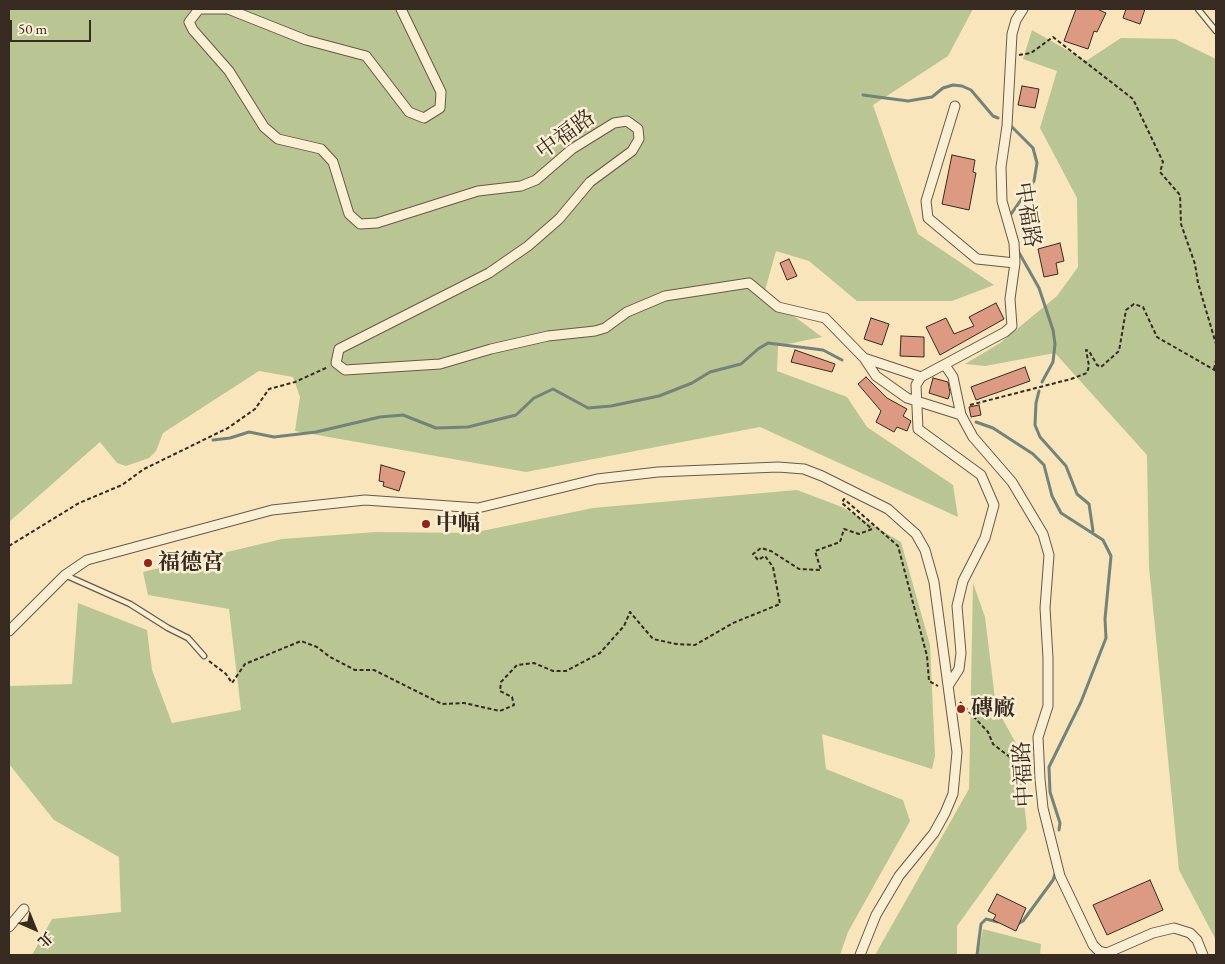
<!DOCTYPE html>
<html>
<head>
<meta charset="utf-8">
<style>
  body { margin:0 }
  #map { position:relative; width:1225px; height:964px; overflow:hidden; background:#f8e5bc; font-family:"EB Garamond","Noto Serif TC",serif }
  canvas { display:block }
  .frame { position:absolute; inset:0; border:10px solid #362a21; pointer-events:none }
  .north { position:absolute; left:10px; top:904px; width:50px; height:50px; -webkit-text-stroke:4px #faeed3; paint-order:stroke; rotate:136deg; font-size:14px; font-weight:700; line-height:20px; text-align:center; color:#362a21 }
  .north::after { content:''; display:block; margin:auto; width:18px; height:22px; background:#362a21; clip-path:polygon(50% 0,100% 100%,50% 72%,0 100%) }
  .scale { position:absolute; left:10px; top:20px; width:81px; height:22px; box-sizing:border-box; border:2px solid #362a21; border-top:0; padding-left:6px; font-size:15px; line-height:18px; white-space:nowrap; color:#362a21; -webkit-text-stroke:4px #faeed3; paint-order:stroke }
</style>
</head>
<body>
<div id="map">
<canvas width="1225" height="964"></canvas>
<div class="frame"></div>
<div class="north">北</div>
<div class="scale">50 m</div>
</div>
<script>
const g = document.querySelector('canvas').getContext('2d');
g.lineJoin = 'round';
function fillPath(path, color) { g.fillStyle = color; g.fill(path, 'evenodd'); }
const shape = rows => new Path2D(rows.map(r => 'M' + r).join(''));
function trace(path, color, width, dash) { g.strokeStyle = color; g.lineWidth = width; g.lineCap = dash ? 'butt' : 'round'; g.setLineDash(dash || []); g.stroke(path); }
function write(font, color, halo, rows, align = 'center') {
  g.font = font + ' "EB Garamond","Noto Serif TC",serif'; g.lineWidth = 5; g.setLineDash([]); g.textBaseline = 'middle'; g.strokeStyle = halo; g.fillStyle = color; for (const [text, x, y, turn = 0] of rows) {
    g.save(); g.translate(x, y); g.rotate((+turn || 0) * Math.PI / 180); g.textAlign = isNaN(turn) ? turn : align; if (halo) g.strokeText(text, 0, 0); g.fillText(text, 0, 0); g.restore();
  }
}
fillPath(shape([
  [9,9,973,9,948,56,873,105,918,234,994,285,952,301,857,301,809,261,776,251,764,294,822,337,778,346,777,371,847,397,867,427,953,485,958,517,760,427,526,472,295,431,300,397,293,377,259,371,163,433,156,451,149,458,126,466,117,463,100,442,9,522],
  [1032,30,1086,61,1121,38,1175,39,1216,59,1216,940,1179,870,1149,567,1147,455,1055,353,985,366,965,364,1000,343,1057,296,1078,267,1077,198,1040,128,1057,71,1023,59],
  [797,490,842,507,901,542,930,645,935,756,932,769,822,734,826,769,903,800,910,821,848,932,840,955,32,955,52,919,121,912,119,857,54,820,9,764,9,686,72,684,78,603,147,630,152,670,172,723,241,710,229,609,148,595,143,572,282,539,376,532,472,533,593,508],
  [973,583,985,617,996,707,1018,747,1027,829,957,926,957,955,875,955,969,789],
  [983,929,1041,944,1040,955,978,955]
]), '#b9c593');
trace(shape([
  [863,95,908,101,932,97,943,88,953,85,962,86,971,90,993,116,998,118],
  [1009,217,1034,181,1037,163,1033,148,1011,126],
  [1017,249,1039,288,1053,330,1055,344,1053,362,1042,382],
  [1039,391,1036,403,1035,425,1040,437,1066,466,1077,494,1089,504,1093,531],
  [976,422,993,428,1033,454,1044,465,1052,496,1061,513,1103,540,1111,556,1105,619,1106,638,1081,702,1049,767,1050,792,1060,823,1059,830],
  [213,440,230,438,249,432,274,437,316,432,380,417,403,415,436,428,468,427,516,415,534,398,553,389,588,408,611,406,659,396,692,383,710,372,741,364,758,349,768,343,823,350,842,360],
  [1016,925,1023,921,1053,880,1056,871],
  [977,955,981,924,986,919,998,922]
]), '#748379', 3);
const building = shape([
  [1076,9,1097,9,1106,13,1097,32,1094,31,1088,49,1064,41,1076,9],
  [1126,9,1145,9,1140,24,1123,18,1126,9],
  [1022,86,1039,89,1035,108,1018,105,1022,86],
  [952,155,975,160,973,172,976,173,969,210,942,204,952,155],
  [1060,243,1064,261,1056,263,1058,274,1044,277,1038,249,1060,243],
  [789,259,797,276,787,280,780,263,789,259],
  [996,303,1004,319,940,355,926,327,946,318,954,334,974,326,969,317,996,303],
  [871,318,889,324,882,345,864,339,871,318],
  [901,336,924,337,924,357,900,356,901,336],
  [795,350,835,364,832,372,791,362,795,350],
  [1025,367,1030,381,976,400,971,387,1025,367],
  [866,377,887,398,907,409,903,416,911,421,907,431,897,427,894,432,876,422,881,411,858,384,866,377],
  [933,378,948,382,950,393,948,399,929,393,933,378],
  [979,405,981,415,971,417,969,407,979,405],
  [381,465,405,472,399,491,383,486,384,482,379,481,381,465],
  [1150,880,1163,910,1107,935,1093,905,1150,880],
  [997,894,1026,908,1016,931,993,920,996,915,988,911,997,894]
]);
fillPath(building, '#dd9a82');
trace(building, '#362a21', 1);
const service = shape([
  [1198,9,1216,31],
  [65,575,130,604,168,628,188,638,204,656]
]);
const minor = shape([
  [401,9,441,92,440,108,424,118,409,112,366,56,306,40,228,9,199,9,189,22,193,30,229,71,264,127,278,139,321,149,333,162,349,214,360,224,377,223,478,191,521,186,536,180,572,149,614,123,627,121,638,129,639,139,632,151,590,182,559,219,528,246,489,273,339,349,336,363,345,370,440,364,491,349,548,336,595,331,605,328,627,312,665,296,749,283,778,307,825,318,864,358,921,377],
  [955,106,926,201,928,218,977,259,1015,263],
  [864,358,876,376,907,398,961,415,973,437,1012,482,1043,534,1049,555,1045,608,1048,658,1048,706,1038,737,1040,779,1043,808,1060,876,1093,945,1099,951,1107,953,1153,933,1174,928,1190,933,1197,940,1203,955],
  [945,365,953,377,961,415],
  [9,631,65,575,87,560,272,510,365,500,478,508,597,479,658,472,778,467,804,469,822,476,888,509,916,534,925,550,934,582,957,752,953,794,945,813,934,833,899,876,876,915,860,955],
  [948,686,959,669,961,653,957,606,963,581,985,538,994,505,981,475,918,429,916,385,921,377,1005,332,1012,326,1010,299,1015,263,1014,243,1002,201,1001,167,1007,126,1012,34,1016,20,1023,9],
  [9,927,24,909]
]);
trace(service, '#665948', 7);
trace(minor, '#665948', 11);
trace(shape([
  [1019,55,1031,53,1053,37,1133,99,1163,162,1160,172,1180,195,1181,224,1195,264,1198,283,1216,344],
  [1214,369,1216,360],
  [970,405,1071,379,1087,373,1089,366,1086,350,1089,351,1097,365,1101,367,1119,351,1126,310,1134,304,1143,307,1157,337,1216,371],
  [9,546,79,503,122,485,144,469,228,428,255,409,269,389,295,382,328,367],
  [209,661,226,674,232,683,245,664,301,641,317,647,330,657,355,670,374,670,442,704,464,703,500,711,514,705,512,697,500,691,501,682,517,665,534,663,553,671,566,671,600,653,624,626,630,612,653,639,676,644,695,645,733,623,780,604,773,567,765,556,758,560,753,554,761,548,771,551,799,569,821,570,815,551,840,542,844,529,859,534,872,529,842,503,844,499,898,546,927,656,929,681,938,686],
  [960,702,988,732,993,744,1029,772]
]), '#362a21', 2, [4, 2.5]);
trace(service, '#faeed3', 4.5);
trace(minor, '#faeed3', 9);
for (const [x, y, r, color] of [
  [426,524,5,"#8f2418"],
  [148,563,5,"#8f2418"],
  [961,709,5,"#8f2418"]
]) { const dot = new Path2D(); dot.arc(x, y, r, 0, 2 * Math.PI); g.fillStyle = color; g.fill(dot); trace(dot, '#faeed3', 2); }
write('22px', '#362a21', '#faeed3', [
  ["中福路",566,135,-36],
  ["中福路",1027,215,81],
  ["中福路",1024,774,-93]
]);
write('bold 22px', '#362a21', '#faeed3', [
  ["中幅",436,524],
  ["福德宮",158,563],
  ["磚廠",971,709]
], 'left');
</script>
</body>
</html>
